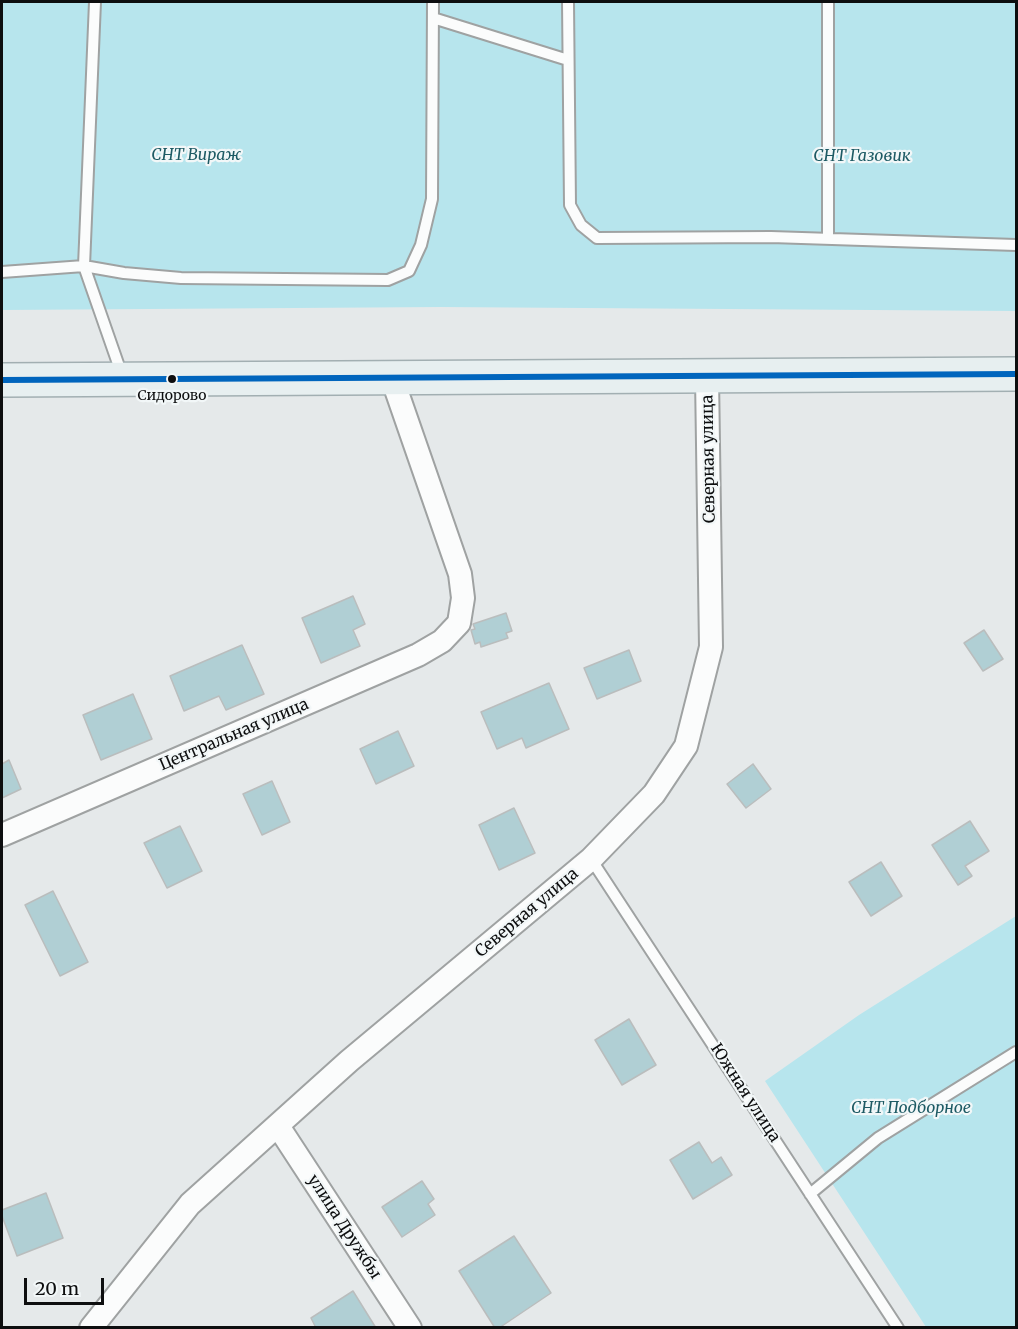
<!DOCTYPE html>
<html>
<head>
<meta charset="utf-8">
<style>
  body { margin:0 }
  #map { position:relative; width:1018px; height:1329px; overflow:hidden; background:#e5e9ea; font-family:Merriweather,serif }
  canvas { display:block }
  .frame { position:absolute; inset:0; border:3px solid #0d0e0f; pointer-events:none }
  .scale { position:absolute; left:24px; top:1278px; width:80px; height:27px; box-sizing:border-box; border:3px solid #0d0e0f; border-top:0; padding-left:8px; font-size:18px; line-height:21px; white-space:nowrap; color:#0d0e0f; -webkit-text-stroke:4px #f2f7f8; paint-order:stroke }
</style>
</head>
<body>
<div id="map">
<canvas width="1018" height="1329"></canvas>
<div class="frame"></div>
<div class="scale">20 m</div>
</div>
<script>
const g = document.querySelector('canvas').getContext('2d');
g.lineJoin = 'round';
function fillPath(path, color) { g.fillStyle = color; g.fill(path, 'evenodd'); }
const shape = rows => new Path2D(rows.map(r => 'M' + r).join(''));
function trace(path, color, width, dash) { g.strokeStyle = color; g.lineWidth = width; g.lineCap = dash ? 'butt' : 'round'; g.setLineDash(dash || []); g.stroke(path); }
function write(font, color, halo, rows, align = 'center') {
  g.font = font + ' Merriweather,serif'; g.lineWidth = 4.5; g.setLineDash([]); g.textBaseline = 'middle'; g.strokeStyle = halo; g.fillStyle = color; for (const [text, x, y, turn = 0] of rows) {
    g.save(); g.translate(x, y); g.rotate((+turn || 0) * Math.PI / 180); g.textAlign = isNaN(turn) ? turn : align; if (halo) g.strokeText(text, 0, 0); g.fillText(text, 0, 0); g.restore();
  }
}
fillPath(shape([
  [2,2,1016,2,1016,311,441,307,2,310],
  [1016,916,1016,1327,926,1327,765,1081,859,1015]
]), '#b7e5ed');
const building = shape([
  [353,596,365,624,353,630,360,646,321,663,302,618,353,596],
  [506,613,512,631,506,633,508,638,481,647,480,642,475,644,471,630,475,629,473,624,506,613],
  [984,630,1003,659,983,671,964,643,984,630],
  [242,645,264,694,226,710,219,696,184,711,170,676,242,645],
  [629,650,641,681,597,699,584,668,629,650],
  [549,683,569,729,526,748,522,738,497,749,481,712,549,683],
  [133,694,152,739,101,760,83,715,133,694],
  [398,731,414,766,376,784,360,749,398,731],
  [9,760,21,789,2,798,2,764,9,760],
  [753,764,771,789,746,808,727,784,753,764],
  [272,781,290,822,262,835,243,794,272,781],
  [514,808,535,853,499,870,479,825,514,808],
  [970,821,989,851,965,866,972,876,958,885,932,845,970,821],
  [180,826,202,871,167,888,144,843,180,826],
  [881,862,902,896,871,916,849,882,881,862],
  [53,891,88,962,60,976,25,905,53,891],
  [629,1019,656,1065,622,1085,595,1040,629,1019],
  [699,1142,712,1163,721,1157,732,1175,693,1199,670,1160,699,1142],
  [422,1181,434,1199,428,1204,435,1215,402,1237,382,1207,422,1181],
  [46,1193,63,1238,17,1256,2,1216,2,1210,46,1193],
  [514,1236,551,1293,499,1328,495,1328,459,1271,514,1236],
  [353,1291,376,1328,316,1328,311,1318,353,1291]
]);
fillPath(building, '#b0cfd4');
trace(building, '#babdbd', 1.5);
const lane = shape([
  [95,2,84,266,122,375],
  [568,2,570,205,581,225,597,238,771,237,1016,245],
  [828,2,828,239],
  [433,18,568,60],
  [2,272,84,266,124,273,181,278,388,280,409,271,421,245,432,199,433,2],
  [591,859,898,1328],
  [810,1194,878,1138,1016,1052]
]);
const street = shape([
  [2,835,418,655,442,641,459,623,463,598,460,574,392,378],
  [278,1126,410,1328],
  [91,1328,190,1204,349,1061,591,859,654,794,686,746,711,647,707,377]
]);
const primary = shape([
  [2,380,1016,374]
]);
trace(lane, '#9fa2a2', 14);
trace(street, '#9fa2a2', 26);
trace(primary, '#a2afb2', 36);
trace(lane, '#fbfcfc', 10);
trace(street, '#fbfcfc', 22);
trace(primary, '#e7eff0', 33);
trace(shape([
  [2,380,1016,374]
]), '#0065bd', 6);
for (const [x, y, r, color] of [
  [172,379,5,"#0d0e0f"]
]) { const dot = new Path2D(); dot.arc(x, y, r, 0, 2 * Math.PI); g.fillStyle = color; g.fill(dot); trace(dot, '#f2f7f8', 2); }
write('14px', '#0d0e0f', '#f2f7f8', [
  ["Сидорово",172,396]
]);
write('italic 16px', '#1d5a64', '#f2f7f8', [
  ["СНТ Вираж",196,155],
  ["СНТ Газовик",862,156],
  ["СНТ Подборное",911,1108]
]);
write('16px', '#0d0e0f', '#f2f7f8', [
  ["Северная улица",709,459,-91],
  ["Центральная улица",234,735,-23],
  ["Северная улица",527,913,-40],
  ["Южная улица",745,1093,57],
  ["улица Дружбы",344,1227,57]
]);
</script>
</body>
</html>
